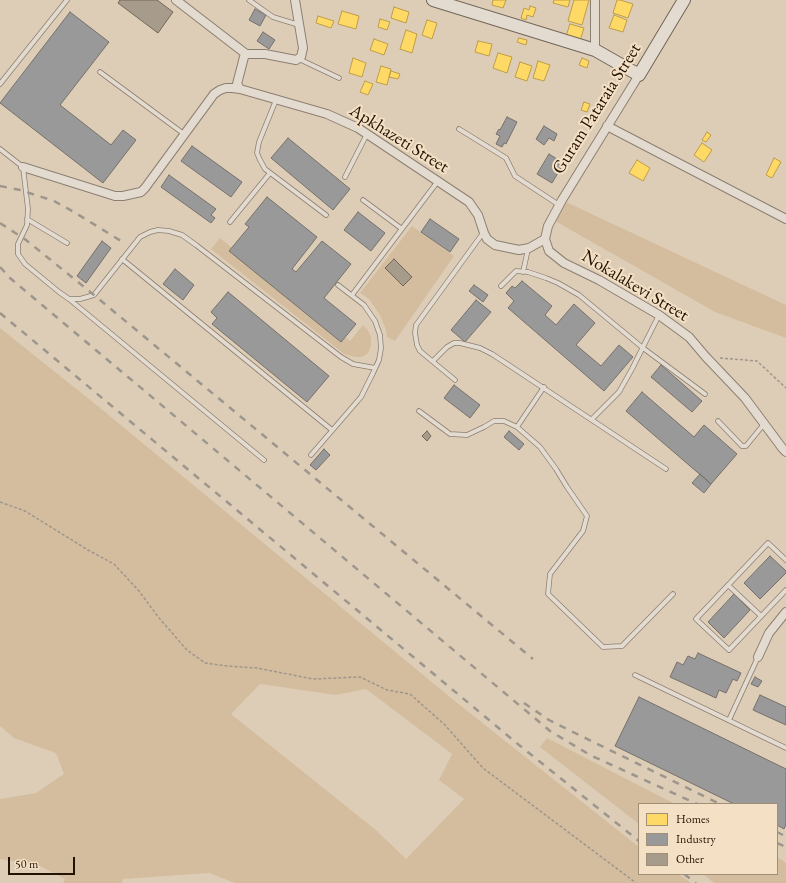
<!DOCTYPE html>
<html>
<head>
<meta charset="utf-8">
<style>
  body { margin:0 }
  #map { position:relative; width:786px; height:883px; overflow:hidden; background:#decdb6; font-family:"EB Garamond",serif }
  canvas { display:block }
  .legend { position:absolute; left:638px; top:803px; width:140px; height:72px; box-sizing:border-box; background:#f4e0c5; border:1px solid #a08e76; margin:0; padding:5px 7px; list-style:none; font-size:12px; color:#221200 }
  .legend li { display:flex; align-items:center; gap:8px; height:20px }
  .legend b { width:20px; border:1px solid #a08e76 }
  .scale { position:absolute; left:8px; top:857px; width:67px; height:18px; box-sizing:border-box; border:2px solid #221200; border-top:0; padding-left:5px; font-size:12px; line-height:14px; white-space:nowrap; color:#221200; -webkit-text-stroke:3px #f4e0c5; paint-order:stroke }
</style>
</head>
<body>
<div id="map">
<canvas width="786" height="883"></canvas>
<ul class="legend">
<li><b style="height:11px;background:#ffd966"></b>Homes</li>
<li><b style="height:11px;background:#999"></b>Industry</li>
<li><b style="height:11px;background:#a79b8b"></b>Other</li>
</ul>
<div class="scale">50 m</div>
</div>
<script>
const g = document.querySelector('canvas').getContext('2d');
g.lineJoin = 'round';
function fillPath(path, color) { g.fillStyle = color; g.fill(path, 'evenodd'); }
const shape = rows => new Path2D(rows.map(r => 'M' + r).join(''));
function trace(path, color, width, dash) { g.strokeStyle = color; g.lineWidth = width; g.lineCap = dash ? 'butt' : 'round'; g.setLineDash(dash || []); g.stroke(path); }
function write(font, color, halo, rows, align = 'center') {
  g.font = font + ' "EB Garamond",serif'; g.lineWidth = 4; g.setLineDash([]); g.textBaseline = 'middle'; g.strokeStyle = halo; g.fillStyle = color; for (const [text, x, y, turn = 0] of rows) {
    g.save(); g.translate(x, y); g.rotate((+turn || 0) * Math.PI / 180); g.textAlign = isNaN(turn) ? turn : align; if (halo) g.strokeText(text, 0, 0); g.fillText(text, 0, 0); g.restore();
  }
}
fillPath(shape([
  [566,202,786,305,786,338,715,312,555,221],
  [412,226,454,256,395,341,387,337,386,330,380,315,369,299,360,293],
  [220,238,350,341,363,325,368,330,371,338,371,345,368,353,362,357,355,357,344,354,211,249],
  [0,328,99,407,451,698,639,847,639,874,678,874,691,883,235,883,209,873,123,879,122,883,63,883,65,879,38,865,0,859,0,799,36,793,64,774,56,753,14,738,0,726],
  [260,684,336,695,366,689,452,754,439,780,464,799,406,859,377,831,231,714],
  [547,738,675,804,639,804,639,824,540,747],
  [777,857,786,863,786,883,714,883,703,874,777,874]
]), '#d4bd9e');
const homes = shape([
  [493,0,506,0,503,8,492,5,493,0],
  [554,0,570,0,568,7,553,3,554,0],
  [574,0,589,0,582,25,568,21,574,0],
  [617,0,620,0,633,4,628,18,613,13,617,0],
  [530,6,536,8,533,17,527,15,526,20,521,18,524,8,529,10,530,6],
  [394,7,409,12,406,23,391,18,394,7],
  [342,11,359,16,356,29,338,24,342,11],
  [614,15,627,20,623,32,609,28,614,15],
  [318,16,334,21,331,28,316,23,318,16],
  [380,19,390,22,387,30,378,27,380,19],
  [427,20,437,23,432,39,422,35,427,20],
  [570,24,584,28,580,41,566,36,570,24],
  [406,30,417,34,412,53,400,49,406,30],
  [519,38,527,40,526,45,517,42,519,38],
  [374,39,388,44,384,55,370,50,374,39],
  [478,41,492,44,489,56,475,52,478,41],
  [498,53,512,57,507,73,493,68,498,53],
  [353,58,366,63,362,77,349,73,353,58],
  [582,58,589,61,587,68,579,65,582,58],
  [538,61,550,65,544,81,533,78,538,61],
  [520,62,532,66,527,81,515,77,520,62],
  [381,66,391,69,387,85,376,82,381,66],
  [391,71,400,74,398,79,389,77,391,71],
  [365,81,373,84,368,95,360,92,365,81],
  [584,102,590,104,587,112,581,110,584,102],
  [707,132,711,135,706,142,702,140,707,132],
  [702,143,712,150,704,162,694,155,702,143],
  [774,158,781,162,772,178,766,175,774,158],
  [637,160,650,168,643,181,629,173,637,160]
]);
fillPath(homes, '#ffd966');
trace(homes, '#bd9d47', 1);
const industry = shape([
  [255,9,266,15,260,26,249,20,255,9],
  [70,12,109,42,60,105,111,145,123,130,136,140,103,183,0,103,70,12],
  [263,32,275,40,269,49,257,41,263,32],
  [507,117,517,122,506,144,504,143,502,147,496,144,500,136,496,134,499,129,500,130,507,117],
  [544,126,557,134,554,141,549,138,544,145,536,139,544,126],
  [288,138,350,189,333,210,271,158,288,138],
  [192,146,242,182,231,197,181,161,192,146],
  [549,154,557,159,555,162,562,166,552,183,537,174,549,154],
  [169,175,216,209,211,215,215,218,211,223,161,187,169,175],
  [267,197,317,237,292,269,296,272,322,241,351,264,324,298,356,324,341,342,229,251,249,227,245,224,267,197],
  [358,212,385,233,371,251,344,230,358,212],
  [430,219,459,239,450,252,421,232,430,219],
  [102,241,111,248,86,283,77,276,102,241],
  [175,269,194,285,183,300,163,284,175,269],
  [522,281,552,306,545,315,556,325,574,304,595,323,576,345,601,366,619,345,633,357,604,391,508,308,514,301,506,293,512,286,515,288,522,281],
  [474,285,488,295,483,302,469,291,474,285],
  [228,292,329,376,307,402,212,324,217,318,211,312,228,292],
  [476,300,491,312,465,342,451,330,476,300],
  [661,365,702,401,692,412,651,377,661,365],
  [454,385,480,405,470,418,444,398,454,385],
  [642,392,694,437,704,425,737,454,711,484,626,411,642,392],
  [509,431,524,444,519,450,504,437,509,431],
  [324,449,330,455,316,470,310,465,324,449],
  [700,474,711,484,704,493,692,483,700,474],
  [770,556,786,571,786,573,760,599,744,583,770,556],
  [734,594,750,610,724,638,708,622,734,594],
  [698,653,741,673,737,681,733,679,726,693,719,690,716,698,670,677,677,662,683,665,688,656,695,659,698,653],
  [755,677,762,681,758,687,751,684,755,677],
  [760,695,786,707,786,725,753,710,760,695],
  [639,697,786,769,786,824,784,829,777,825,777,804,734,804,615,746,639,697]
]);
fillPath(industry, '#999');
trace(industry, '#75706b', 1);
const building = shape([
  [120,0,157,0,173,12,158,33,118,3,120,0],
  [394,259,412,277,403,286,385,268,394,259],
  [427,431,431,436,427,441,422,436,427,431]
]);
fillPath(building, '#a79b8b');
trace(building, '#716658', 1);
const lane = shape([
  [249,0,273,17,299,25],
  [299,59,339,78],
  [100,72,184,134],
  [0,84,67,0],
  [276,100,259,142,257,153,260,160,265,169,326,215],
  [459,129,506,158,515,176,559,205],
  [0,149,23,167,28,209,27,225,18,244,18,254,25,264,59,292,69,299,80,299,94,295,140,237,150,232,158,230,169,231,182,235,196,245,341,357,353,364,375,368],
  [345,177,367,134],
  [363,200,402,229],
  [27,219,67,243],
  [230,222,270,173],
  [122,259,332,430],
  [523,272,528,249],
  [501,286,516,271,528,272,546,278,558,283,579,295,643,348,705,394],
  [352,295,438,181],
  [69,299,264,460],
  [433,361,447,347,454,343,460,343,480,348,492,354,666,469],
  [455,380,420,351,417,345,415,333,416,325,483,233],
  [419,411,450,434,467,435,484,427,494,421,504,421,517,427,544,387],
  [592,419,619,392,632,369,659,315],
  [718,421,742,446,746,446,764,424],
  [517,427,540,447,556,469,567,487,587,516,583,531,550,574,548,594,603,647,622,646,673,594],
  [311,455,361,397,373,373,379,360,381,348,380,335,375,321,364,305,338,285],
  [786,560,768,543,696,619,729,650,786,590],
  [728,585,761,616],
  [635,675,786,748],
  [729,720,758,657]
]);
const street = shape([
  [176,0,246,54],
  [295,0,303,48,301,57,296,60,265,54,246,54,244,57,237,84,240,89,327,114,358,128,469,202,478,215,484,233,487,239,495,245,519,250,529,248,545,239],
  [595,50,595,0],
  [639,75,562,200,548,226,545,239,549,251,564,263,599,280,659,315,689,337,706,357,745,398,783,449,786,452],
  [607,126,786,219],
  [23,167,115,196,123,196,141,192,145,188,214,94,220,90,226,88,232,88,240,89],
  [758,657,769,633,786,612]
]);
const secondary = shape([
  [433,0,595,50,639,75,684,0]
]);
trace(lane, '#8b7f71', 5.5);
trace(street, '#8b7f71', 10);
trace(secondary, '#716658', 14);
trace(shape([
  [720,358,757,361,786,388],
  [0,502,25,511,88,550,114,564,139,591,159,618,187,650,205,663,227,666,257,668,313,679,360,677,387,690,410,694,445,725,483,768,636,883]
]), '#9d968c', 1.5, [3, 2]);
trace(lane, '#e4dbd0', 4);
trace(street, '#e4dbd0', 8);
trace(secondary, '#e4dbd0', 12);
trace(shape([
  [0,186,20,190,54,201,74,212,121,241],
  [0,223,26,240,94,295,533,659],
  [0,267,10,278,550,731,590,755,697,804],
  [0,313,519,745,639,841],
  [524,703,549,720,573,732,720,804],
  [777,832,783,835],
  [777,843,786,847],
  [684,874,696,883]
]), '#9d968c', 2.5, [7, 7]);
write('18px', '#221200', '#f4e0c5', [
  ["Guram Pataraia Street",597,109,-58],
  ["Apkhazeti Street",399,139,32],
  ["Nokalakevi Street",635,286,31]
]);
</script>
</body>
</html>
